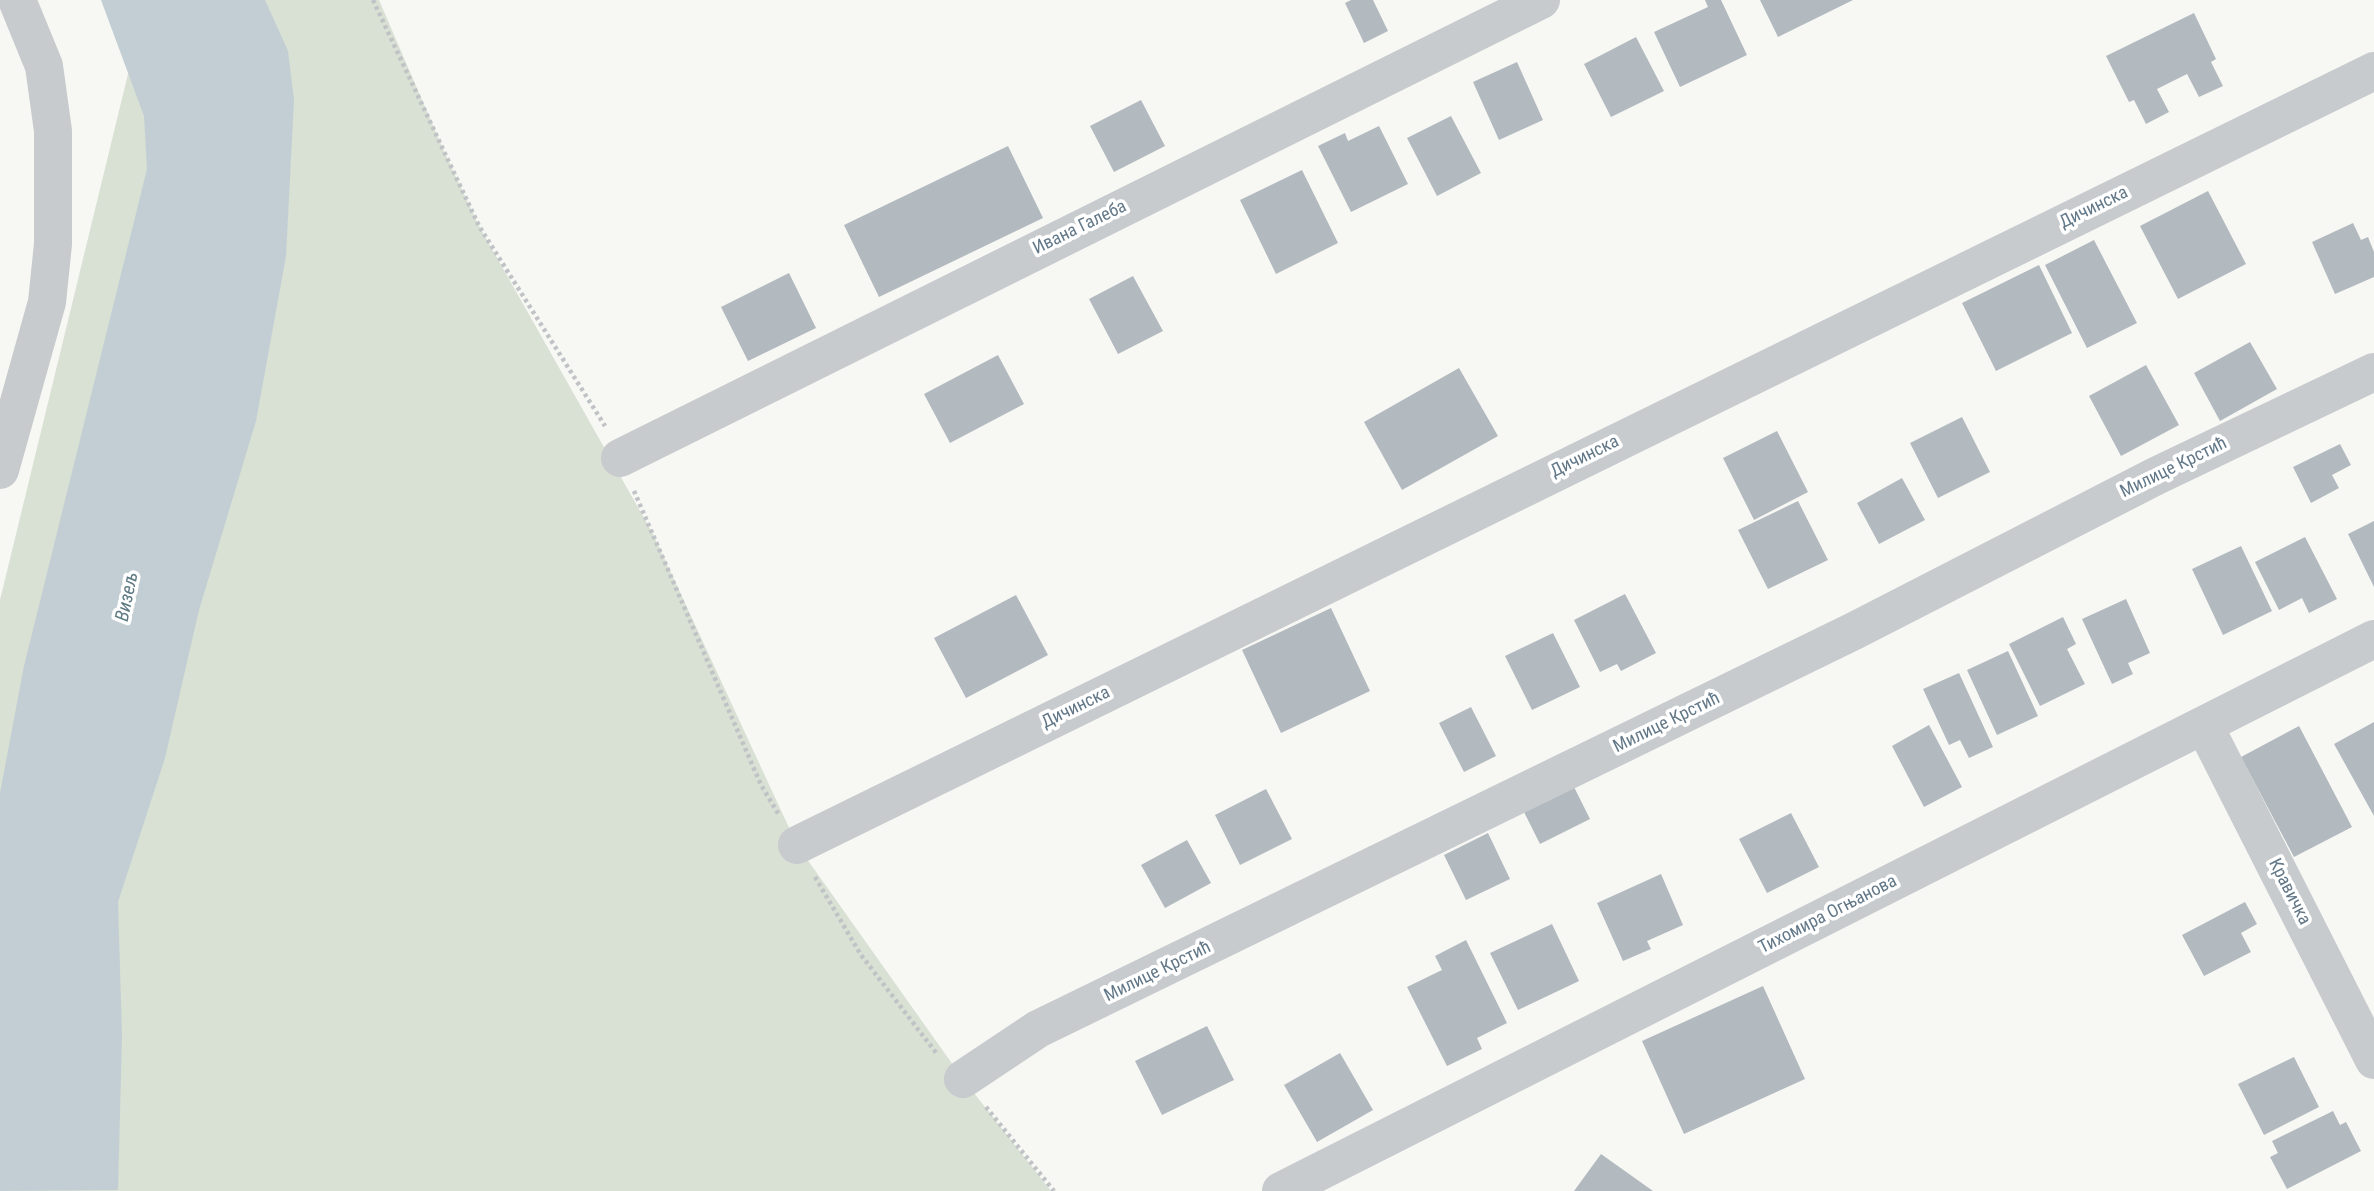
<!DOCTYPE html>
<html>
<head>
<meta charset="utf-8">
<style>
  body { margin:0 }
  canvas { display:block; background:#f7f7f4 }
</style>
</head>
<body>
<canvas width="2374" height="1191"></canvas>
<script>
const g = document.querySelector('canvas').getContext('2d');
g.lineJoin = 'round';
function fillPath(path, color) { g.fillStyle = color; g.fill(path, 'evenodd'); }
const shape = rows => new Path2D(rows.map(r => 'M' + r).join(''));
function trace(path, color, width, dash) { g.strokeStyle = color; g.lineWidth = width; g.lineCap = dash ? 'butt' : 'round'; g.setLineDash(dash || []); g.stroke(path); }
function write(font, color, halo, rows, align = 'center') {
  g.font = font + ' "Roboto Condensed",sans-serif'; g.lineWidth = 7; g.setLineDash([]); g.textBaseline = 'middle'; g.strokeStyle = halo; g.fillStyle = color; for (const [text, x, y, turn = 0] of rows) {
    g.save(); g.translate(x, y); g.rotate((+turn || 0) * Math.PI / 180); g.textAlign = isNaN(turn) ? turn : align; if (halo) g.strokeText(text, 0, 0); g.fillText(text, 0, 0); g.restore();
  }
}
fillPath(shape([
  [146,0,379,0,444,151,479,226,653,534,797,845,963,1079,1051,1191,0,1191,0,600]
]), '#d9e0d4');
fillPath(shape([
  [101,0,265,0,288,51,294,100,286,256,256,421,199,610,165,758,118,902,122,1036,118,1190,0,1191,0,793,24,666,147,169,144,116]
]), '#c2ced3');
fillPath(shape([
  [1351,0,1373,0,1388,31,1364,43,1345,3],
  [1705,0,1721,0,1747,55,1680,87,1654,32,1708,7],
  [1760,0,1853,0,1778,37],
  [2194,13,2216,59,2211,62,2223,86,2199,97,2187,74,2157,89,2169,112,2146,124,2134,100,2129,102,2106,56],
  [1636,37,1664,91,1611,117,1584,64],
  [1517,62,1543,120,1499,140,1473,82],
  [1141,100,1165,146,1114,172,1090,126],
  [1451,116,1481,173,1437,196,1407,138],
  [1379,126,1408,184,1351,212,1318,146,1345,133,1348,141],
  [1008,146,1043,218,879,297,844,225],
  [1302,170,1338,243,1276,274,1240,200],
  [2208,191,2246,264,2178,299,2140,226],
  [2353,223,2361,240,2368,237,2374,252,2374,277,2335,294,2312,242],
  [2094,240,2137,323,2087,348,2045,265],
  [2039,265,2072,333,1996,371,1962,303],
  [789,273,816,328,748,361,721,307],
  [1133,276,1163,331,1118,354,1089,299],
  [2250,342,2277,389,2220,421,2194,373],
  [998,355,1024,404,950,443,924,394],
  [2146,365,2179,425,2121,456,2089,396],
  [1459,368,1498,436,1402,490,1364,422],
  [1962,417,1990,472,1938,498,1910,443],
  [1777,431,1808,492,1754,520,1723,458],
  [2340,444,2351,465,2332,475,2339,488,2311,503,2293,467],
  [1902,478,1925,520,1879,544,1857,503],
  [1798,501,1828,560,1768,589,1738,530],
  [2374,521,2374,587,2348,534],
  [2305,537,2337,599,2309,613,2302,598,2279,610,2255,562],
  [2241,546,2272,611,2223,635,2192,569],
  [1625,594,1656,653,1621,671,1617,664,1600,672,1574,620],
  [1016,595,1048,655,966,698,934,638],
  [2126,599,2150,653,2128,663,2133,674,2112,684,2082,619],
  [1331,608,1370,691,1281,733,1242,650],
  [2063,617,2076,644,2067,649,2085,684,2040,706,2009,644],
  [1553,633,1580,687,1532,710,1505,656],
  [2008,651,2038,716,1997,735,1967,670],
  [1959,673,1993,747,1969,758,1960,740,1949,745,1923,689],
  [1471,707,1496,756,1464,772,1439,723],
  [2374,722,2374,816,2334,744],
  [1929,725,1962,787,1924,807,1892,746],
  [2299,726,2352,827,2294,857,2241,757],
  [1574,787,1590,819,1540,844,1524,812],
  [1266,789,1292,839,1240,865,1215,815],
  [1791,813,1819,867,1767,893,1739,839],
  [1488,833,1510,879,1466,900,1444,855],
  [1187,840,1211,883,1165,908,1141,865],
  [1661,874,1683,925,1647,941,1651,949,1623,961,1597,903],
  [2245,902,2257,924,2241,933,2251,952,2204,976,2182,935],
  [1552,924,1579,981,1518,1010,1490,953],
  [1466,940,1507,1023,1477,1038,1482,1049,1447,1066,1407,987,1442,970,1435,956],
  [1763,986,1805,1079,1684,1134,1642,1041],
  [1207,1026,1234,1080,1162,1115,1135,1061],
  [1340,1053,1373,1110,1317,1142,1284,1085],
  [2294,1057,2319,1107,2264,1135,2238,1084],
  [2333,1111,2340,1125,2346,1122,2361,1151,2287,1189,2270,1157,2278,1153,2272,1141],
  [1601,1154,1653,1191,1574,1191]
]), '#b2babf');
trace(shape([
  [373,0,479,226,605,426],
  [634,491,761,785,779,815],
  [815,877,861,955,937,1054],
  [986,1107,1054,1191]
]), '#c0c3c5', 4.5, [3.5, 3.5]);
trace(shape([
  [620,458,1541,0],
  [0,470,47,302,53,244,53,131,44,66,17,0],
  [2204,725,2374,1060],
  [797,845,2374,71],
  [963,1079,1038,1029,1854,631,2156,476,2374,372],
  [1281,1191,2374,639]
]), '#c7cbce', 38);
write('18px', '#637888', '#fff', [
  ["Дичинска",2094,208,-26],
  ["Ивана Галеба",1080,228,-26],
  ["Дичинска",1585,457,-26],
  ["Милице Крстић",2174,468,-26],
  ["Дичинска",1076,708,-26],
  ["Милице Крстић",1667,723,-26],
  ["Кравичка",2289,892,63],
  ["Тихомира Огњанова",1828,915,-27],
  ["Милице Крстић",1158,972,-26]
]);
write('italic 19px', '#5f7b84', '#fff', [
  ["Визељ",128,597,-78]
]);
</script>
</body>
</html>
